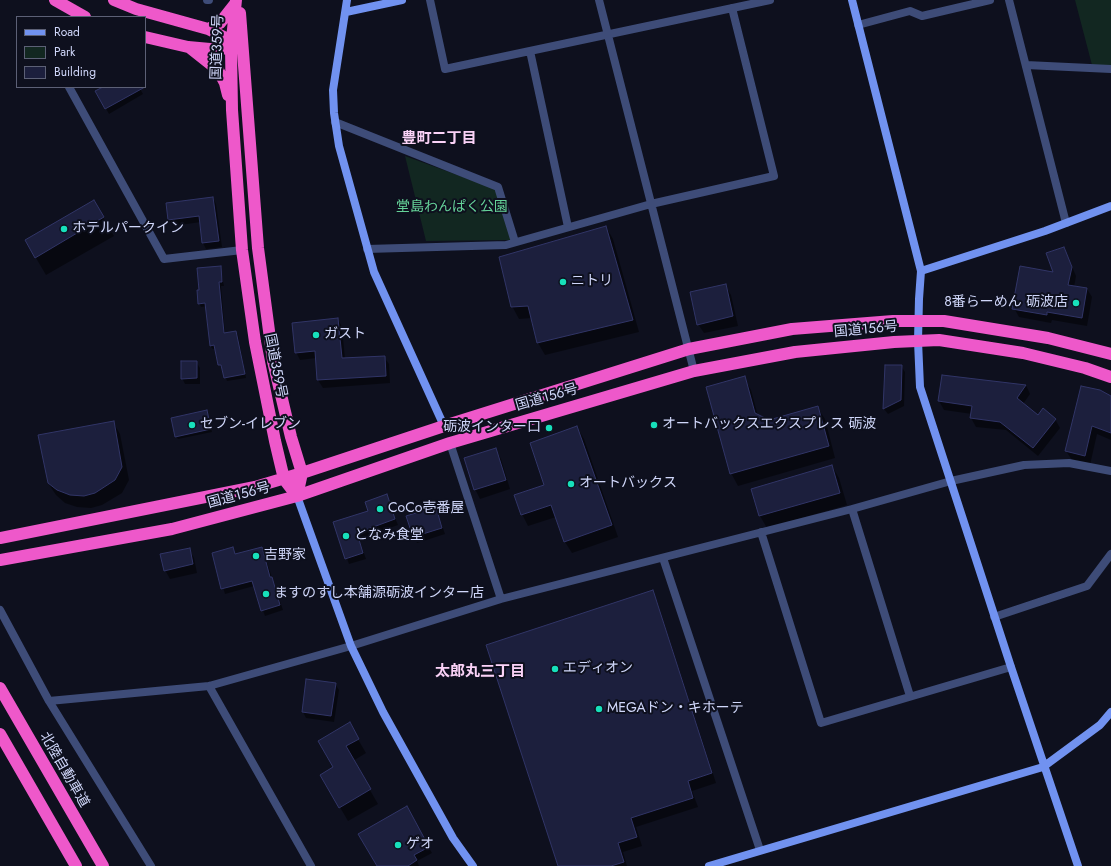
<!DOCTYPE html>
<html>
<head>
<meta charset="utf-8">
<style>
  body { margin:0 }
  #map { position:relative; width:1111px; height:866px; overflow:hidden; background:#0e101e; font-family:Jost,sans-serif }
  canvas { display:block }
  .legend { position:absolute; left:16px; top:16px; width:130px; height:72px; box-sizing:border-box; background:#0e101e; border:1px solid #5c6076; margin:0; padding:5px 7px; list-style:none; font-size:12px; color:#d0d7fa }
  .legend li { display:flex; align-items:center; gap:8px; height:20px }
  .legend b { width:20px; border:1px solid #5c6076 }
</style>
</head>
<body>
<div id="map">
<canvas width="1111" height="866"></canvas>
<ul class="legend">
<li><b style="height:5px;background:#7192f0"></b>Road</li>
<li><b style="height:11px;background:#122721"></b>Park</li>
<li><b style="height:11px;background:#1c1f3d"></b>Building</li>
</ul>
</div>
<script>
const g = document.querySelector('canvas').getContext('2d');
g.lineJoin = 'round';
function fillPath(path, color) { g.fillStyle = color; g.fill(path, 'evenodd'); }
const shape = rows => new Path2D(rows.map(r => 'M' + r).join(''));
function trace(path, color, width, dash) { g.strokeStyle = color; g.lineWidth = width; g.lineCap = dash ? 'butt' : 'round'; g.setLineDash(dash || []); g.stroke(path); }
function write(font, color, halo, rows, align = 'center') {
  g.font = font + ' Jost,"Noto Sans JP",sans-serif'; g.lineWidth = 4; g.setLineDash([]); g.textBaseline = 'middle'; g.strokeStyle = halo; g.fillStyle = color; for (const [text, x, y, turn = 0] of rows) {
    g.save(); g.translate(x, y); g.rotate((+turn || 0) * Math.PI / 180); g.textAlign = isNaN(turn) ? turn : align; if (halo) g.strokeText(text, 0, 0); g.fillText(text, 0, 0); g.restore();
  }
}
fillPath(shape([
  [1075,0,1111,0,1111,66,1092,65],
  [405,156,496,189,511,240,426,241]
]), '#122721');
fillPath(shape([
  [100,87,139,87,143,94,109,114,97,92,101,89],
  [213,198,216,204,222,247,206,249,203,243,201,222,173,226,169,220,167,204],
  [94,202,114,236,46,275,26,241],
  [606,227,613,239,639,332,545,355,538,343,532,318,519,319,512,306],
  [1064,248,1076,276,1074,287,1087,289,1092,297,1087,326,1052,320,1051,323,1019,317,1014,308,1054,273],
  [220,267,224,286,221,286,225,334,236,332,238,335,246,378,227,381,223,368,220,366,227,365,216,349,213,349,210,346,207,306,201,307,199,303,200,291],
  [725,285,731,295,738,326,704,333,698,324],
  [338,319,342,327,345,359,384,357,389,364,390,383,323,388,318,380,316,358,300,360,296,352],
  [196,362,200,368,200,384,185,384,182,378],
  [886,366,901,366,905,372,904,406,888,414,884,409],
  [943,377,1026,385,1030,394,1023,404,1038,416,1055,419,1060,428,1038,456,1006,430,976,427,971,418,972,414,944,410,939,401],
  [744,378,751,390,758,416,769,421,817,407,825,419,835,458,738,486,731,473],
  [1111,396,1111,440,1097,434,1090,465,1072,460,1066,451],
  [208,414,212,432,178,439,176,436],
  [113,422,120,434,129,480,122,493,102,505,91,508,77,507,65,503,56,495,48,483],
  [577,427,584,439,618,537,572,553,565,542,556,517,528,526,522,514,546,486],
  [496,450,501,459,510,489,480,499,475,489],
  [832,466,839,478,847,505,767,528,760,516,753,489],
  [386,496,398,525,359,539,366,559,349,564,334,523,370,512],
  [436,508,445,534,417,543,414,537],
  [232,548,236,555,262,548,283,610,265,616,254,586,225,594,213,554],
  [189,549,194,558,197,573,170,579,165,570],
  [652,591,657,601,716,783,692,791,698,807,636,827,642,846,623,852,627,866,559,866],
  [335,684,339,690,334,722,306,718,303,712],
  [349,724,366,753,353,761,378,804,348,821,321,775,335,767],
  [406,808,432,853,417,861,419,866,378,866]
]), '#0007');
const building = shape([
  [103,87,145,87,105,109,95,91,103,87],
  [213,197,219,241,202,243,199,216,168,220,166,203,213,197],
  [94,200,104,217,35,258,25,240,94,200],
  [606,226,633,320,537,343,528,306,511,307,499,257,606,226],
  [1064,247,1072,267,1068,285,1087,288,1082,318,1047,312,1047,315,1012,309,1020,266,1053,272,1046,253,1064,247],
  [221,266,222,282,219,282,224,333,236,331,245,374,224,378,221,365,218,365,214,345,210,346,205,303,198,304,197,290,199,290,197,268,221,266],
  [726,284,733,316,697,325,690,292,726,284],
  [338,318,342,358,385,356,386,376,317,380,315,351,295,353,292,323,338,318],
  [181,361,197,361,197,378,181,379,181,361],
  [885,365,902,365,901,400,883,409,885,365],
  [942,375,1026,385,1017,398,1038,415,1043,408,1056,419,1033,448,1000,422,970,418,972,406,938,401,942,375],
  [745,376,755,413,769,420,818,406,829,446,730,474,706,387,745,376],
  [1081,386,1100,390,1111,396,1111,433,1092,426,1085,456,1065,451,1081,386],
  [207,410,211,429,175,437,171,418,207,410],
  [114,421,122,467,115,480,95,493,84,496,70,495,57,490,48,483,38,435,114,421],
  [577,426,612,525,564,542,551,505,521,515,514,495,544,485,530,443,577,426],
  [496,448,506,480,474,490,464,458,496,448],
  [832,465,840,493,759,516,751,489,832,465],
  [387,494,395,519,357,533,363,553,345,559,333,522,368,511,365,502,387,494],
  [436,507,442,528,413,537,406,516,436,507],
  [233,547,235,554,262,547,270,577,272,577,280,605,261,611,252,581,221,589,212,553,233,547],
  [190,548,193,564,164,571,160,554,190,548],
  [653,590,712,773,688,781,693,798,631,818,637,837,618,843,624,862,611,866,558,866,486,645,653,590],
  [306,679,336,683,331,716,302,712,306,679],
  [350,722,359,739,346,746,371,789,339,808,320,775,333,767,318,741,350,722],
  [407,806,429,847,414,855,417,860,408,866,377,866,358,834,407,806]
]);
fillPath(building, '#1c1f3d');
trace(building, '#313567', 1);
trace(shape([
  [207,0,209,0],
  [430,0,445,69,770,0],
  [599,0,694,371],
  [1009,0,1066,223],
  [858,25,910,11,922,16,990,0],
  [530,51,568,227],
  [1026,65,1111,69],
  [69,87,164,259,242,250],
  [335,122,498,187,515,242],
  [367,249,506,245,651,204,774,176,732,8],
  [450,443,501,599],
  [852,509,910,696],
  [761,532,821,723,1011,667],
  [663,558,760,850],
  [0,610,49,701],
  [994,617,1087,586,1111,554],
  [209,686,311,866],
  [151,866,49,701,209,686,351,646,501,599,852,509,951,481,1024,465,1069,463,1111,471]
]), '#3e4c78', 8);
trace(shape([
  [347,0,333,90,334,113,339,146,374,272,444,426],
  [852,0,921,271],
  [346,12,402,0],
  [297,496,351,646,383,712,453,838,473,866],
  [709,866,1043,767,1100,725,1111,712],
  [1078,866,1011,667,920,387,918,341,919,299,921,271,1045,231,1111,206]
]), '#7192f0', 8);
trace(shape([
  [55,0,85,17],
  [114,0,136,9,208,29,238,44],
  [236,0,231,49,232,110,242,250,255,342,275,441,284,479,297,496],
  [240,13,258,248,273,361,291,437,302,473,297,496],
  [208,29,220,23,235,4],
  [145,37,188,47,210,49,238,48],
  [189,47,218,70,225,83,228,95],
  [0,538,255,487,302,473,444,426,689,349,792,329,893,321,944,321,1048,338,1111,354],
  [0,560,172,529,297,496,450,443,694,371,795,352,894,342,939,340,1023,353,1085,368,1111,377],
  [0,688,103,866],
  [0,734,76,866]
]), '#ee58ca', 12);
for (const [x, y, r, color] of [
  [64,229,4,"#17e0bb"],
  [563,282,4,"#17e0bb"],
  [1076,303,4,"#17e0bb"],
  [316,335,4,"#17e0bb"],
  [192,425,4,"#17e0bb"],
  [654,425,4,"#17e0bb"],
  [549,428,4,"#17e0bb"],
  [571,484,4,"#17e0bb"],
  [380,509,4,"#17e0bb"],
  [346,536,4,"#17e0bb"],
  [256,556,4,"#17e0bb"],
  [266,594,4,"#17e0bb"],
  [555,669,4,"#17e0bb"],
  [599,709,4,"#17e0bb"],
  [398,845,4,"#17e0bb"]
]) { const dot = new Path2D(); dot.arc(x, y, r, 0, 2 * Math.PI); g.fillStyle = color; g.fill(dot); trace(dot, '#0e101e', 1.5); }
write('14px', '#d0d7fa', '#0e101e', [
  ["国道359号",218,47,-88],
  ["国道156号",866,330,-5],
  ["国道359号",275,366,79],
  ["国道156号",547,398,-16],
  ["国道156号",239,496,-15],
  ["北陸自動車道",64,770,60]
]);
write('14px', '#65d298', '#0e101e', [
  ["堂島わんぱく公園",452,208]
]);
write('14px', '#d0d7fa', '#0e101e', [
  ["ホテルパークイン",72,229],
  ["ニトリ",571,282],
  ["8番らーめん 砺波店",1068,303,"right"],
  ["ガスト",324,335],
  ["セブン-イレブン",200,425],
  ["オートバックスエクスプレス 砺波",662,425],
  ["砺波インター口",541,428,"right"],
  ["オートバックス",579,484],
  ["CoCo壱番屋",388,509],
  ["となみ食堂",354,536],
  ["吉野家",264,556],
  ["ますのすし本舗源砺波インター店",274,594],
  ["エディオン",563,669],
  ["MEGAドン・キホーテ",607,709],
  ["ゲオ",406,845]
], 'left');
write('bold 15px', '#fad2f7', '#0e101e', [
  ["豊町二丁目",439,139],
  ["太郎丸三丁目",480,672]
]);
</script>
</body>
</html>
